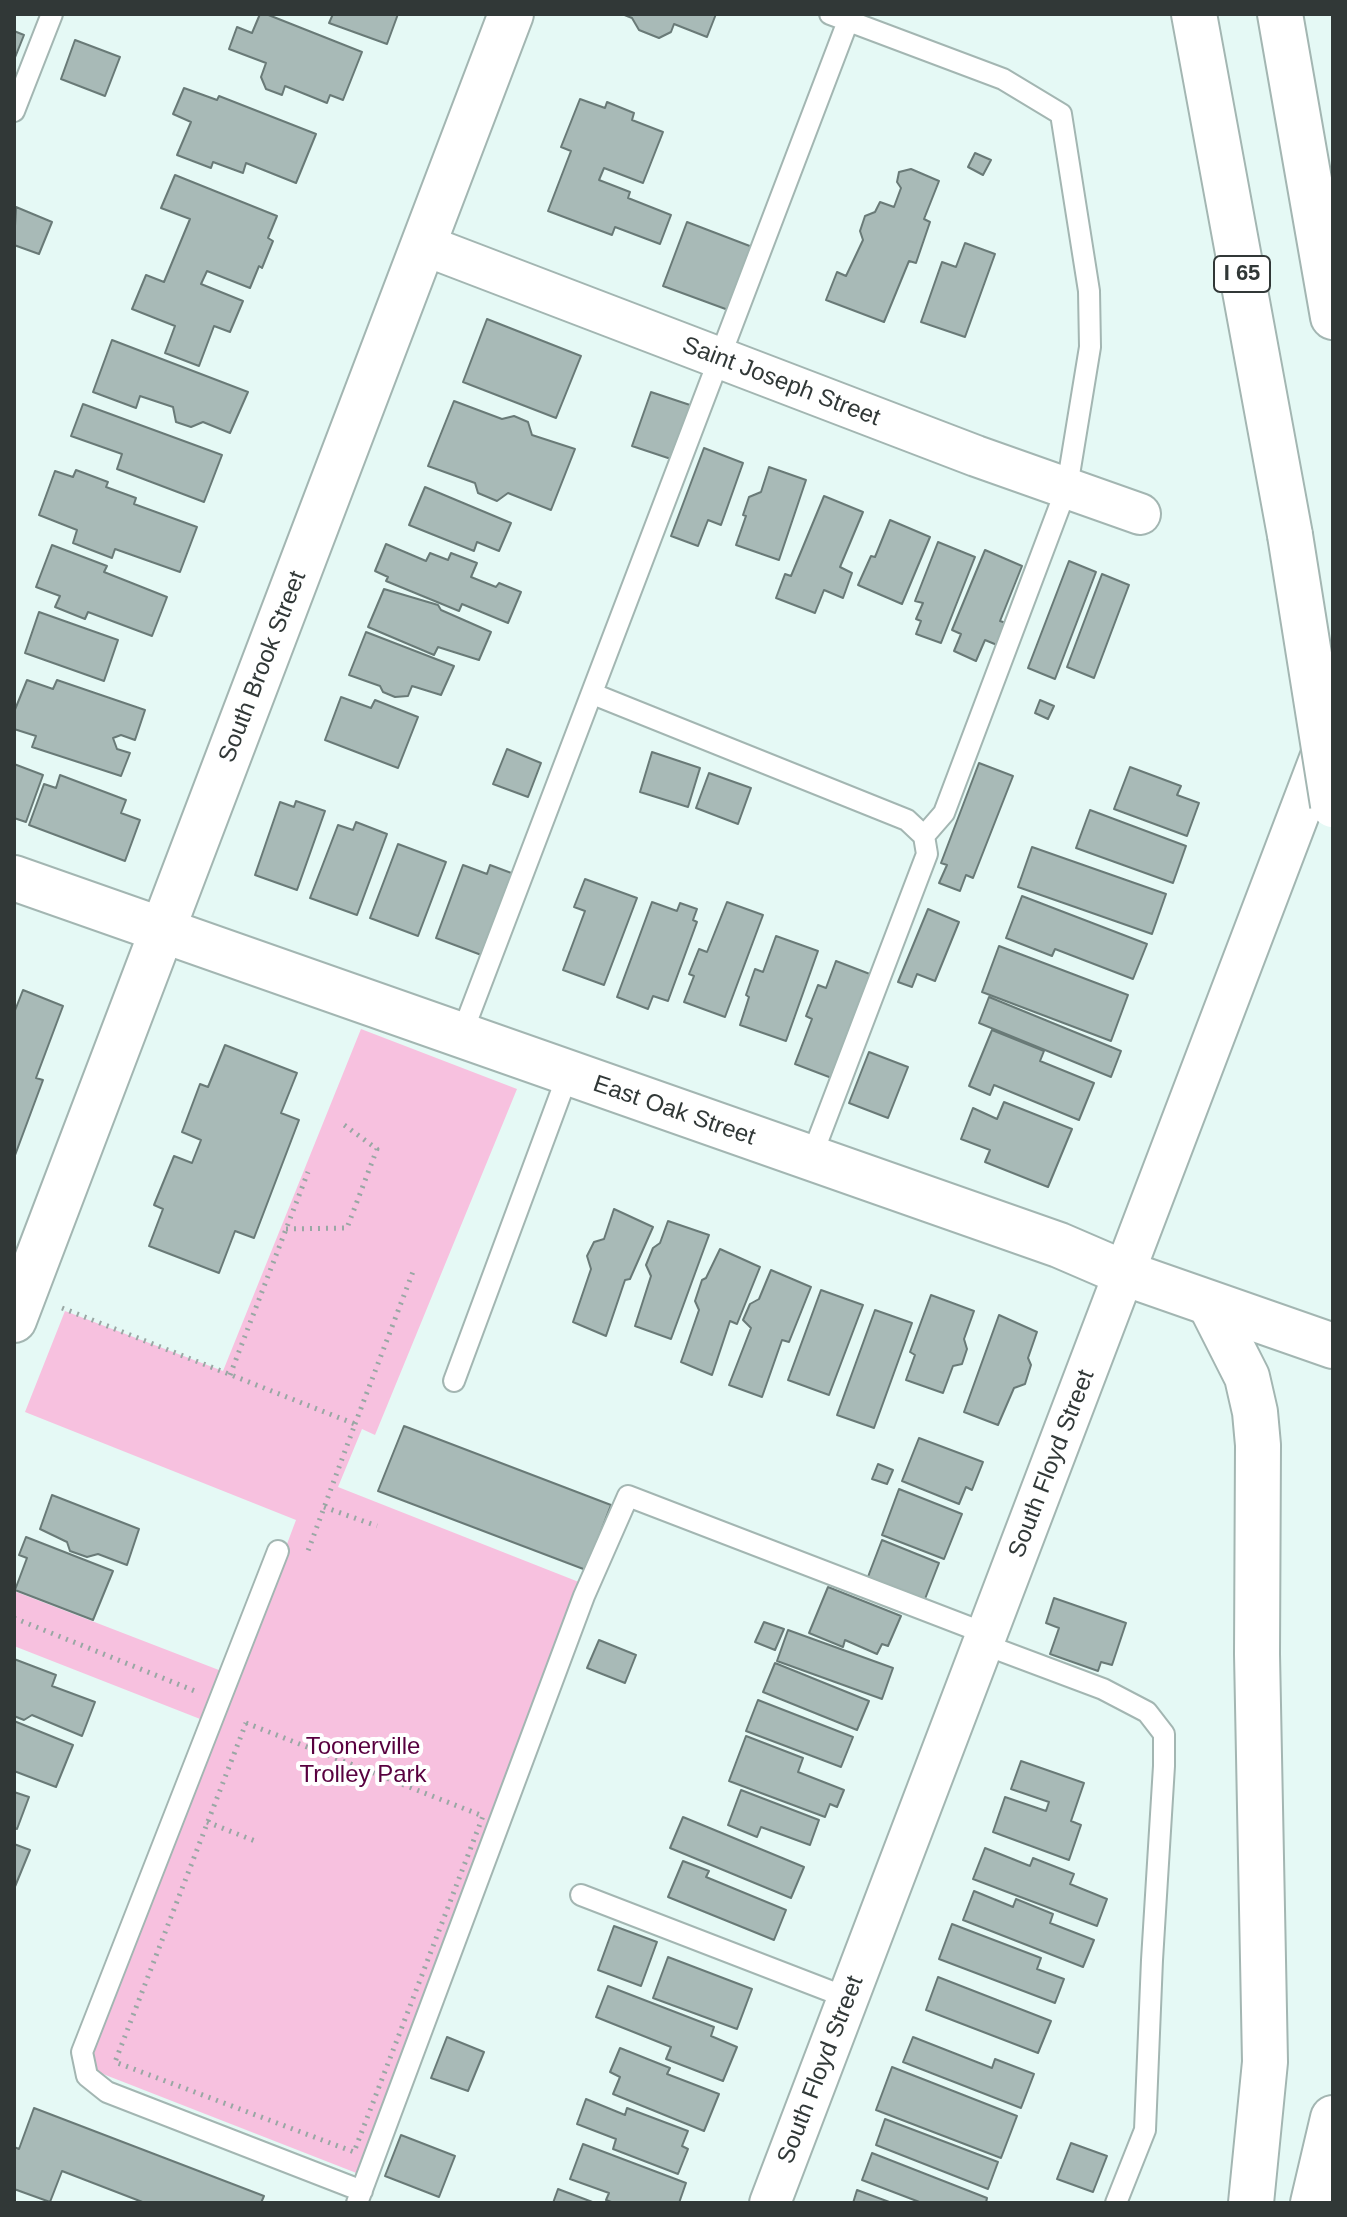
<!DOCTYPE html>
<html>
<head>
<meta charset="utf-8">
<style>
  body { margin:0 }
  #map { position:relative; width:1347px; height:2217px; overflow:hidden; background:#e5f9f5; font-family:Helvetica,sans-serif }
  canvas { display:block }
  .frame { position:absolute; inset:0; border:16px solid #313837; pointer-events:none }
</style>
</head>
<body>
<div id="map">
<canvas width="1347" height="2217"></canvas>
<div class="frame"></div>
</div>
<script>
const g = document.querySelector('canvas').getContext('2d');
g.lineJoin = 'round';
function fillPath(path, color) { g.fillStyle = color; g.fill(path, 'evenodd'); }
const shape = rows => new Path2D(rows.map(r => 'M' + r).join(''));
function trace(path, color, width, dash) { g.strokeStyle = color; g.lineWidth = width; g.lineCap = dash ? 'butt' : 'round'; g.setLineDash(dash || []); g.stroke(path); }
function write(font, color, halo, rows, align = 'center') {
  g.font = font + ' Helvetica,sans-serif'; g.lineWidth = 8; g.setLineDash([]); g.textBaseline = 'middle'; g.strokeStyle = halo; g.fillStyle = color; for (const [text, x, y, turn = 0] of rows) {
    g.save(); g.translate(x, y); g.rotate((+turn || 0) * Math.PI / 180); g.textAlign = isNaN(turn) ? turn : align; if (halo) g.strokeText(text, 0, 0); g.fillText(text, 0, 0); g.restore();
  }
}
fillPath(shape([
  [361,1029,517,1089,375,1435,362,1429,338,1487,594,1588,359,2174,85,2067,218,1726,14,1646,14,1591,237,1677,296,1520,25,1412,65,1311,223,1371]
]), '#f7c1df');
const building = shape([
  [260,14,266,14,362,52,343,100,330,95,327,103,285,86,282,95,266,89,261,77,266,63,229,49,237,27,252,33,260,14],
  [333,14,398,14,387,44,329,23,333,14],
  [622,14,716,14,707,37,674,24,671,32,659,38,639,30,632,18,622,14],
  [14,31,24,35,14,60,14,31],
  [75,40,120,57,105,96,61,79,75,40],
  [184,88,217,100,219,96,316,134,296,183,246,163,243,173,213,162,211,168,177,155,191,122,173,114,184,88],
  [580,99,605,108,607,102,634,113,632,120,663,132,643,183,604,168,599,180,630,192,628,198,671,215,660,244,615,227,612,235,548,211,571,151,561,147,580,99],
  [975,153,991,160,983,175,968,167,975,153],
  [911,169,939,181,924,219,930,222,916,263,909,261,884,322,826,300,837,272,846,276,863,240,860,231,865,216,875,212,880,202,894,207,901,188,897,182,899,172,911,169],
  [175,175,277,216,268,238,273,241,262,268,259,266,250,288,207,271,201,284,243,301,230,332,214,326,199,366,165,353,175,326,132,309,146,275,164,282,190,219,161,208,175,175],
  [16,207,52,222,39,254,14,245,16,207],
  [687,222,755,248,731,311,663,286,687,222],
  [965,243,995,254,965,337,921,322,942,262,956,267,965,243],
  [487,319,581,356,556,418,463,382,487,319],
  [112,340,248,392,230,433,203,422,191,427,176,422,173,407,140,396,136,408,93,392,112,340],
  [651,392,693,406,674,460,632,446,651,392],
  [454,401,502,419,514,416,528,422,532,435,575,449,551,510,508,493,497,501,478,493,475,483,428,466,454,401],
  [83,404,222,455,204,502,117,469,122,454,71,436,83,404],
  [704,448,743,463,721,525,708,520,698,546,671,536,704,448],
  [769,467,806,480,779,560,736,545,746,516,743,515,749,497,761,492,769,467],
  [76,470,108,482,106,487,136,498,134,504,197,527,180,572,115,549,112,558,73,543,77,530,39,515,55,471,73,477,76,470],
  [425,487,511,523,499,551,477,542,474,551,409,525,425,487],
  [824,496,863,512,840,567,852,573,843,598,824,590,815,613,776,598,785,574,791,576,824,496],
  [890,520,930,537,902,604,858,585,871,556,875,557,890,520],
  [938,542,975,557,941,643,916,634,921,621,916,619,923,603,915,601,938,542],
  [386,544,426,561,430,553,448,560,451,553,477,563,471,577,496,587,499,583,521,592,508,623,462,604,459,611,386,581,388,577,375,571,386,544],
  [52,545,107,566,104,572,167,597,152,636,88,612,85,619,55,607,60,596,36,587,52,545],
  [985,550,1022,566,1000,621,1006,623,997,645,985,640,976,661,954,651,961,634,952,630,985,550],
  [1069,561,1096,572,1055,679,1028,668,1069,561],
  [1102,574,1129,585,1094,678,1067,667,1102,574],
  [384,589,438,605,441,610,491,632,479,660,438,647,434,655,368,627,384,589],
  [39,612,118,640,104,681,25,653,39,612],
  [366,632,454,666,441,695,412,686,408,696,395,697,383,692,380,686,349,675,366,632],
  [27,680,53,689,57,680,145,710,135,740,121,735,113,738,117,749,130,753,121,776,32,747,36,736,14,729,14,712,27,680],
  [341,697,371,708,375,700,418,717,398,768,325,740,341,697],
  [1040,700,1054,706,1048,719,1035,713,1040,700],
  [507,749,541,763,528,797,493,784,507,749],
  [652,752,700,768,688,807,640,792,652,752],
  [979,763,1013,776,973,878,966,875,960,891,939,883,947,865,941,863,979,763],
  [14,764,43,775,26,822,14,818,14,764],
  [1130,767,1181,786,1177,795,1199,803,1187,836,1114,809,1130,767],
  [709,773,751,788,738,824,696,808,709,773],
  [60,775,126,800,121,813,140,820,125,861,29,825,44,784,56,788,60,775],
  [296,801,325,811,297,890,255,875,280,802,294,807,296,801],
  [1090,810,1186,846,1173,883,1076,848,1090,810],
  [356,822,387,834,357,915,310,898,338,825,353,830,356,822],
  [398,844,446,862,418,936,370,918,398,844],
  [1032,847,1166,894,1152,934,1018,887,1032,847],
  [463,865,487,874,490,865,514,874,484,956,436,938,463,865],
  [585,879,637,898,604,985,563,970,585,911,574,907,585,879],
  [1022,896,1147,944,1133,979,1055,949,1052,956,1006,938,1022,896],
  [652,902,677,911,680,903,697,909,693,920,697,922,668,1001,653,996,648,1009,617,997,652,902],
  [727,902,763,915,725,1017,684,1002,694,976,689,974,699,949,707,952,727,902],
  [928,909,959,922,935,981,917,974,912,987,898,982,928,909],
  [776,936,818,951,786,1041,740,1025,749,997,746,995,755,969,763,972,776,936],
  [999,946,1128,995,1111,1041,982,992,999,946],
  [836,961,875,976,837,1080,795,1064,812,1019,806,1016,818,985,826,988,836,961],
  [23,990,63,1006,36,1078,43,1080,14,1158,14,1013,23,990],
  [989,997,1121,1051,1111,1077,979,1023,989,997],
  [992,1030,1044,1051,1040,1061,1094,1083,1079,1120,994,1085,990,1095,969,1086,992,1030],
  [225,1045,297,1073,281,1113,299,1120,254,1238,235,1231,219,1273,149,1246,163,1209,154,1205,174,1156,192,1163,201,1140,182,1132,200,1084,208,1087,225,1045],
  [869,1052,908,1067,888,1118,849,1103,869,1052],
  [1004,1102,1072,1129,1048,1187,985,1162,990,1150,961,1139,973,1108,997,1119,1004,1102],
  [614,1209,653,1227,630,1279,625,1280,606,1336,573,1322,591,1269,587,1256,594,1242,604,1239,614,1209],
  [668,1221,709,1235,671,1339,635,1326,651,1276,646,1265,653,1248,660,1243,668,1221],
  [720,1249,760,1267,737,1324,730,1321,712,1375,681,1362,699,1310,695,1301,702,1280,706,1278,720,1249],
  [771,1270,811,1287,789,1342,782,1340,762,1397,729,1385,751,1328,743,1320,750,1304,759,1299,771,1270],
  [821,1290,863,1305,829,1395,788,1380,821,1290],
  [931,1295,974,1311,964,1339,967,1349,962,1364,953,1366,943,1393,906,1380,915,1355,910,1352,931,1295],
  [875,1310,912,1323,874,1428,837,1415,875,1310],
  [999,1315,1037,1332,1028,1358,1031,1365,1025,1384,1014,1388,998,1425,964,1412,999,1315],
  [404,1426,611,1505,586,1570,378,1491,404,1426],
  [919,1438,983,1462,972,1490,966,1487,959,1504,902,1481,919,1438],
  [878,1464,893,1470,887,1484,872,1479,878,1464],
  [899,1489,962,1514,944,1559,882,1535,899,1489],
  [52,1495,139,1529,127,1565,98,1554,87,1557,70,1551,67,1542,40,1529,52,1495],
  [26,1537,113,1571,93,1620,15,1590,27,1558,19,1555,26,1537],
  [882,1540,939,1563,923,1604,866,1582,882,1540],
  [828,1587,901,1616,888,1646,882,1644,877,1654,845,1640,843,1647,809,1633,828,1587],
  [1054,1598,1126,1623,1112,1665,1101,1662,1098,1671,1050,1654,1059,1628,1046,1623,1054,1598],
  [764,1622,784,1629,775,1650,755,1642,764,1622],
  [788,1630,893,1668,882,1699,777,1661,788,1630],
  [599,1640,636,1655,625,1683,587,1668,599,1640],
  [14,1659,56,1675,52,1686,95,1702,82,1736,32,1715,24,1720,14,1716,14,1659],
  [775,1663,869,1701,857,1730,763,1692,775,1663],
  [758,1700,853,1737,841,1767,746,1731,758,1700],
  [14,1721,73,1745,56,1787,14,1771,14,1721],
  [746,1736,803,1758,798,1772,844,1790,837,1807,830,1804,825,1817,729,1781,746,1736],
  [1021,1761,1084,1783,1071,1821,1081,1825,1069,1860,993,1832,1005,1797,1046,1811,1049,1802,1011,1789,1021,1761],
  [741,1790,819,1820,810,1845,761,1827,757,1837,728,1825,741,1790],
  [14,1792,29,1797,17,1829,14,1828,14,1792],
  [683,1817,804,1867,791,1898,670,1848,683,1817],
  [14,1844,30,1850,14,1889,14,1844],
  [985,1848,1030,1866,1033,1858,1074,1874,1070,1884,1107,1899,1097,1926,973,1879,985,1848],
  [683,1861,709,1871,706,1877,786,1910,774,1940,668,1897,683,1861],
  [974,1891,1013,1907,1016,1899,1053,1914,1050,1923,1094,1940,1083,1967,963,1920,974,1891],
  [952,1924,1041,1958,1037,1969,1064,1979,1055,2003,939,1959,952,1924],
  [614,1926,657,1942,641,1986,598,1970,614,1926],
  [668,1957,752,1989,737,2029,653,1998,668,1957],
  [938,1977,1051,2021,1038,2053,926,2010,938,1977],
  [608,1986,714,2027,711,2036,737,2047,723,2081,666,2059,671,2047,596,2017,608,1986],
  [447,2037,484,2052,468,2091,431,2078,447,2037],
  [913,2037,992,2068,995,2059,1034,2074,1021,2108,903,2062,913,2037],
  [620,2048,670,2068,667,2074,719,2094,704,2131,613,2094,620,2077,610,2072,620,2048],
  [892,2067,1017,2116,1001,2158,876,2110,892,2067],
  [586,2099,625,2115,627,2108,688,2131,682,2146,688,2149,678,2174,613,2149,616,2139,577,2124,586,2099],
  [34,2108,264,2196,261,2203,145,2203,62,2171,50,2202,14,2189,14,2147,19,2149,34,2108],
  [885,2119,998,2162,988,2189,876,2145,885,2119],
  [401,2135,455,2156,439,2197,385,2176,401,2135],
  [1071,2143,1107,2156,1093,2192,1057,2179,1071,2143],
  [583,2144,686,2183,679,2203,614,2203,606,2200,609,2193,570,2179,583,2144],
  [872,2153,987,2198,986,2203,922,2203,862,2180,872,2153],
  [558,2189,595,2203,553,2203,558,2189],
  [857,2190,892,2203,853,2203,857,2190]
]);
fillPath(building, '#a8bab7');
trace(building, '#697a77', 2);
const service = shape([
  [830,14,1003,79,1061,114,1089,291,1090,347,1067,487,944,813,924,836],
  [14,111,52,14],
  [593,694,907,820,924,836,927,854,811,1158],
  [461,1036,848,21],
  [454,1381,568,1074],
  [278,1551,82,2052,87,2076,107,2092,362,2191],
  [983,1644,1103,1689,1147,1712,1164,1734,1164,1766,1152,1960,1145,2130,1116,2203],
  [581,1895,848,1998],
  [357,2203,584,1596,628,1496,987,1634]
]);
const minor = shape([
  [424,245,976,456,1140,514],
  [770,2203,1327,740]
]);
const tertiary = shape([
  [14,1320,511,14]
]);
const secondary = shape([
  [14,878,1059,1245,1124,1273,1333,1346]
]);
const motorway = shape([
  [1194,14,1290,535],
  [1280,14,1333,317],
  [1210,1304,1247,1377,1255,1412,1258,1445,1257,1654,1265,2062,1251,2203],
  [1313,2203,1333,2118]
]);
trace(service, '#a3b6b2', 24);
trace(minor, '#a3b6b2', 44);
trace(tertiary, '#a3b6b2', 48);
trace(secondary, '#a3b6b2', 48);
trace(motorway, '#a3b6b2', 48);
trace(shape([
  [286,1229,347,1228,377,1149,340,1122],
  [62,1308,355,1424,308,1551],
  [230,1375,308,1172],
  [355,1424,414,1269],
  [324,1507,377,1526],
  [14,1618,195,1691],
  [246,1723,483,1816,354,2152,115,2062,246,1723],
  [207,1822,255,1841]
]), '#99a7a4', 5, [2, 6]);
trace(service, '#fff', 20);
trace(minor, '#fff', 40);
trace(tertiary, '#fff', 44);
trace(secondary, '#fff', 44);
trace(motorway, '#fff', 44);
const motorwayBridge = shape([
  [1290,535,1333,805]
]);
trace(motorwayBridge, '#a3b6b2', 48, []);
trace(motorwayBridge, '#fff', 44);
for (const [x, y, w] of [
  [1242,274,56]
]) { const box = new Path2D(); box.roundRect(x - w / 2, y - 18, w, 36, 6); g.fillStyle = '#fff'; g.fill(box); trace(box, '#313837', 2); }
write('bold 22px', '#313837', null, [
  ["I 65",1242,274]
]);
write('24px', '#313837', '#fff', [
  ["Saint Joseph Street",781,382,21],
  ["South Brook Street",263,667,-69],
  ["East Oak Street",674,1111,19],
  ["South Floyd Street",1052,1464,-69],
  ["South Floyd Street",821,2070,-69]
]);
write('24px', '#58003f', '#fff', [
  ["Toonerville",363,1747],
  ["Trolley Park",363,1775]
]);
</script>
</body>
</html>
